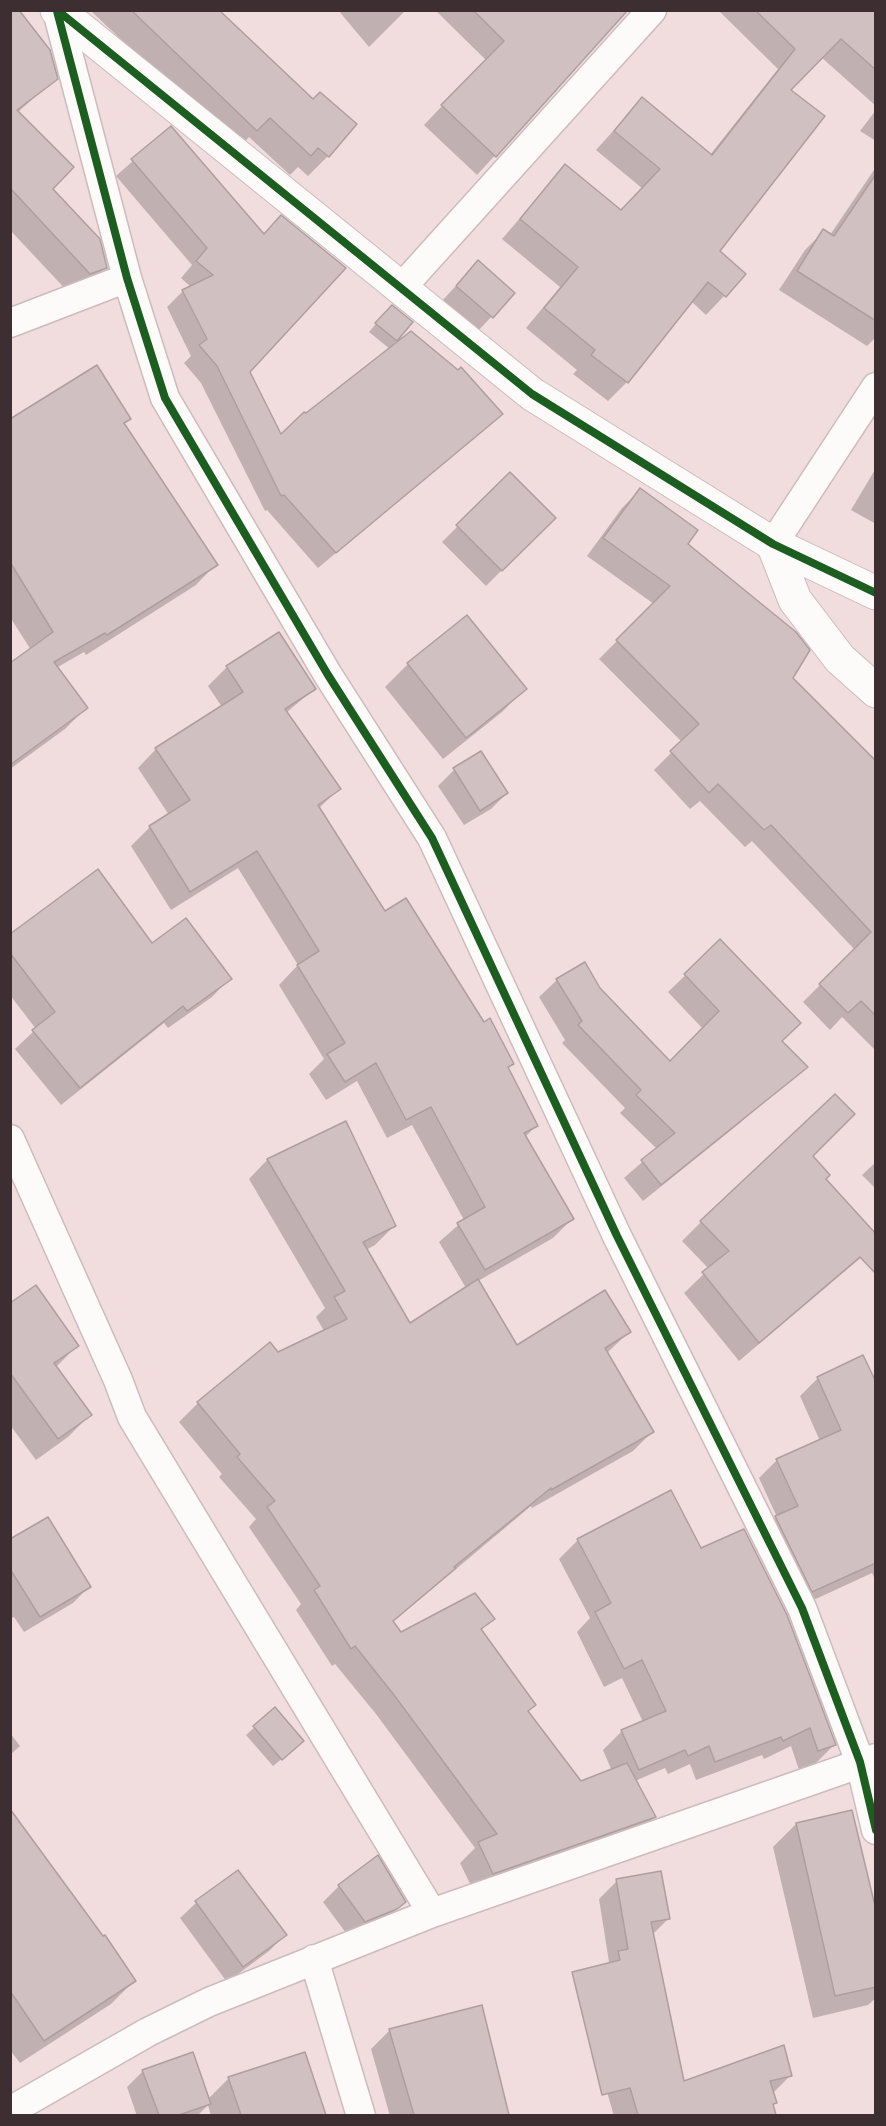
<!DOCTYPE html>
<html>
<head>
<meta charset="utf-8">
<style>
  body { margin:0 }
  #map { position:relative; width:886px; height:2126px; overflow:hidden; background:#f1dcde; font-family:Roboto,sans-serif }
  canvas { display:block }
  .frame { position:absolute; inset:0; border:12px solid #3d2f31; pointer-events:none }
</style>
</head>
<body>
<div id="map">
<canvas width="886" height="2126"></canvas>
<div class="frame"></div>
</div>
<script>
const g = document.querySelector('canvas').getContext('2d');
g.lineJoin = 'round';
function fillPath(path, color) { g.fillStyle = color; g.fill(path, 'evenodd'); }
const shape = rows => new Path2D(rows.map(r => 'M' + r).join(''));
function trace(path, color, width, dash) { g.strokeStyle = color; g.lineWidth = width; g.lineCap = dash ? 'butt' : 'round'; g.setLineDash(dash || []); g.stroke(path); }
fillPath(shape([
  [10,10,56,78,17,113,51,188,106,267,85,288,70,294,10,230],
  [90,10,168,10,328,156,308,176,298,167,290,175,249,137,237,150],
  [338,10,406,10,369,47],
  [435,10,627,10,477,175,424,125,486,60],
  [718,10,876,10,876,106,821,57,789,90,717,251,744,275,706,315,691,301,627,382,608,401,573,374,577,370,526,328,560,287,502,239,565,166,621,212,643,189,596,150,642,99,710,155,778,69],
  [876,110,876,141,860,131],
  [170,128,248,372,281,436,390,349,369,332,384,314,411,322,391,348,501,414,318,568,267,510,265,511,201,383,184,363,191,356,167,307,183,291,191,287,181,278,192,265,116,176],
  [876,167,876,337,867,346,779,290,805,250,824,231,830,235],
  [478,262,513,294,476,333,441,302],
  [129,419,124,424,216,564,196,585,86,655,84,652,56,668,86,708,65,729,10,769,10,660,13,663,31,650,10,617,10,421],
  [876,468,876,524,851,510],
  [510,474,554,518,486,586,442,542],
  [640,490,791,678,876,763,876,1051,842,1017,830,1030,803,1002,855,950,752,841,745,847,700,801,690,809,654,770,682,742,599,659,654,604,587,556,622,508],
  [467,617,525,689,502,712,443,759,385,687,408,664],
  [227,667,314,689,286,713,339,789,318,809,385,913,483,1024,512,1064,507,1069,537,1125,525,1137,572,1219,553,1238,478,1281,516,1347,629,1332,607,1353,652,1432,633,1451,532,1508,531,1506,393,1622,400,1634,493,1618,480,1631,527,1712,580,1783,612,1771,603,1750,622,1731,643,1722,622,1678,604,1687,577,1632,590,1618,559,1559,578,1540,700,1550,834,1745,815,1764,799,1770,791,1746,764,1759,762,1755,696,1780,690,1764,668,1774,665,1768,635,1781,655,1817,636,1836,474,1892,460,1863,475,1848,376,1714,335,1664,332,1666,296,1610,301,1604,249,1527,256,1519,219,1477,222,1474,179,1422,198,1403,270,1344,278,1353,324,1331,316,1317,325,1308,249,1179,267,1160,345,1123,394,1226,375,1245,366,1250,410,1325,466,1288,439,1242,464,1220,412,1125,387,1138,357,1081,326,1100,309,1074,324,1059,279,985,298,965,238,868,171,910,131,846,150,827,169,815,138,768,156,749,222,707,208,686],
  [481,753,507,793,491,809,464,825,438,786,454,770],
  [10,936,152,945,230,978,212,997,168,1028,164,1023,61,1105,15,1049,36,1029,10,995],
  [720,942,757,1106,740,1123,643,1201,624,1178,657,1149,620,1113,625,1108,562,1043,565,1040,539,997,557,980,584,964,599,989,670,1063,703,1029,668,992],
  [876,1162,876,1189,862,1175],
  [701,1222,876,1245,739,1361,684,1293,709,1269,682,1241],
  [10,1305,77,1346,55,1368,90,1415,68,1437,36,1460,10,1425],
  [818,1378,876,1386,876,1581,872,1573,794,1609,758,1535,777,1517,759,1478,777,1460,820,1441,800,1396],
  [10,1542,89,1587,73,1603,24,1632,14,1617,10,1619],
  [275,1709,294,1749,273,1766,246,1735],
  [10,1733,20,1746,10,1755],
  [10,1809,134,1981,111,2004,20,2063,10,2050],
  [796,1824,876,1917,876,1998,868,2005,813,2018,773,1847],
  [238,1872,285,1935,269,1951,227,1982,180,1918,196,1903],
  [617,1881,668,1919,652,1935,683,2083,790,2076,772,2094,776,2102,772,2106,775,2116,614,2116,576,1986,609,1962,599,1899],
  [339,1886,404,1902,388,1918,349,1937,323,1902],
  [481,2007,507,2116,390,2116,371,2049,389,2031],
  [192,2054,208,2099,229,2078,304,2054,324,2116,211,2116,208,2105,197,2116,137,2116,127,2087,142,2072]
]), '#0003');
const building = shape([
  [10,10,19,10,50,50,58,79,17,110,74,167,53,189,100,239,107,268,90,274,10,188,10,10],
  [131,10,219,10,313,99,320,92,357,124,329,157,318,148,311,156,270,118,257,131,131,10],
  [473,10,628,10,496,157,441,105,504,41,473,10],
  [755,10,876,10,876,70,841,39,791,90,825,116,720,251,746,274,726,297,708,282,628,383,591,355,595,350,544,308,578,267,520,219,565,164,621,210,660,169,614,131,642,97,712,155,795,49,755,10],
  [171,126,264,234,281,215,346,268,250,372,281,434,304,412,306,413,411,331,458,370,461,367,503,414,336,553,284,495,281,496,217,366,199,345,207,339,182,290,213,275,196,261,207,248,131,159,171,126],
  [876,174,876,321,797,271,823,229,834,236,876,174],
  [478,260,515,293,493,318,456,286,478,260],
  [392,305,413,322,397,341,375,323,392,305],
  [97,365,131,419,124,423,218,565,107,635,105,633,54,662,88,708,10,765,10,663,53,632,10,562,10,419,97,365],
  [510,472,556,518,502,571,456,525,510,472],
  [640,488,698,530,688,544,796,632,810,650,793,678,876,761,876,1016,861,1001,848,1013,819,984,871,932,771,825,764,830,718,784,709,793,670,751,699,724,616,640,670,586,603,538,640,488],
  [467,615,527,689,466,738,407,663,467,615],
  [279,632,316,689,285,709,341,789,318,805,385,911,406,898,484,1022,490,1018,514,1064,508,1067,538,1126,524,1133,574,1219,485,1270,457,1223,485,1207,431,1107,406,1120,376,1063,345,1082,327,1054,345,1043,297,965,319,951,257,851,190,892,149,826,190,800,155,748,243,692,226,666,279,632],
  [481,751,508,793,480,811,453,768,481,751],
  [98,869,152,943,186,918,232,979,187,1011,183,1006,80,1088,32,1030,55,1012,10,953,10,934,98,869],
  [720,939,801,1023,782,1041,808,1067,661,1185,641,1160,675,1133,636,1095,641,1090,578,1025,582,1021,556,979,585,962,600,988,670,1061,719,1011,684,974,720,939],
  [835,1094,855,1114,813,1156,830,1175,826,1179,876,1234,876,1274,860,1257,759,1343,702,1272,729,1251,700,1221,835,1094],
  [346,1121,396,1226,363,1242,410,1323,478,1279,517,1345,605,1290,631,1332,605,1348,654,1432,551,1490,551,1488,454,1567,456,1568,393,1621,401,1632,475,1593,495,1619,481,1629,536,1705,528,1711,581,1781,627,1763,656,1817,493,1874,478,1842,497,1834,394,1695,355,1646,351,1649,314,1590,320,1586,267,1507,275,1501,237,1457,240,1454,197,1402,270,1342,278,1352,347,1319,334,1297,345,1291,267,1159,346,1121],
  [36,1285,79,1346,54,1363,92,1415,58,1439,10,1373,10,1303,36,1285],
  [863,1355,876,1382,876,1563,812,1592,775,1516,798,1506,776,1459,841,1430,817,1377,863,1355],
  [671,1490,701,1548,744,1529,787,1615,836,1745,818,1751,810,1728,783,1741,781,1737,715,1762,709,1746,688,1756,685,1750,639,1770,621,1730,666,1711,642,1660,624,1669,595,1612,611,1603,577,1539,671,1490],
  [48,1517,91,1587,40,1617,10,1569,10,1539,48,1517],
  [275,1707,304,1741,282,1760,253,1726,275,1707],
  [10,1809,103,1936,105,1935,136,1981,44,2041,10,1991,10,1809],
  [852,1810,876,1910,876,1987,835,1996,796,1823,852,1810],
  [378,1855,406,1902,397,1909,365,1922,338,1885,378,1855],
  [238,1870,287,1935,243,1967,195,1901,238,1870],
  [661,1871,670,1919,651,1922,684,2081,784,2045,792,2076,770,2081,777,2103,773,2104,776,2115,638,2115,630,2088,602,2095,572,1972,620,1960,618,1951,628,1949,616,1879,661,1871],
  [482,2005,509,2115,414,2115,389,2029,482,2005],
  [193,2052,211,2104,179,2115,159,2115,142,2070,193,2052],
  [305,2052,326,2115,241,2115,228,2077,305,2052]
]);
fillPath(building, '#d1c0c2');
trace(building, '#ae9ea0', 1.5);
const minor = shape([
  [57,11,127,278,165,398,328,675,432,838,617,1236,802,1608,860,1762,876,1830],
  [402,287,652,10],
  [10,323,127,278],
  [773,544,876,387],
  [10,1139,118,1380,132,1417,432,1913],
  [314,1959,361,2116],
  [10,2111,148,2032,209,2002,432,1913,876,1758]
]);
const tertiary = shape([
  [57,10,532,394,773,544,876,593],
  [773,544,795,600,840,659,876,691]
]);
trace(minor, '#ccbcbd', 31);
trace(tertiary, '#ccbcbd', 35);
trace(minor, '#fdfafa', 28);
trace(tertiary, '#fdfafa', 33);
trace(shape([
  [57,10,532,394,773,544,876,593],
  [57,11,127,278,165,398,328,675,432,838,617,1236,802,1608,860,1762,876,1830]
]), '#1b5e20', 8);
</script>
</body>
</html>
